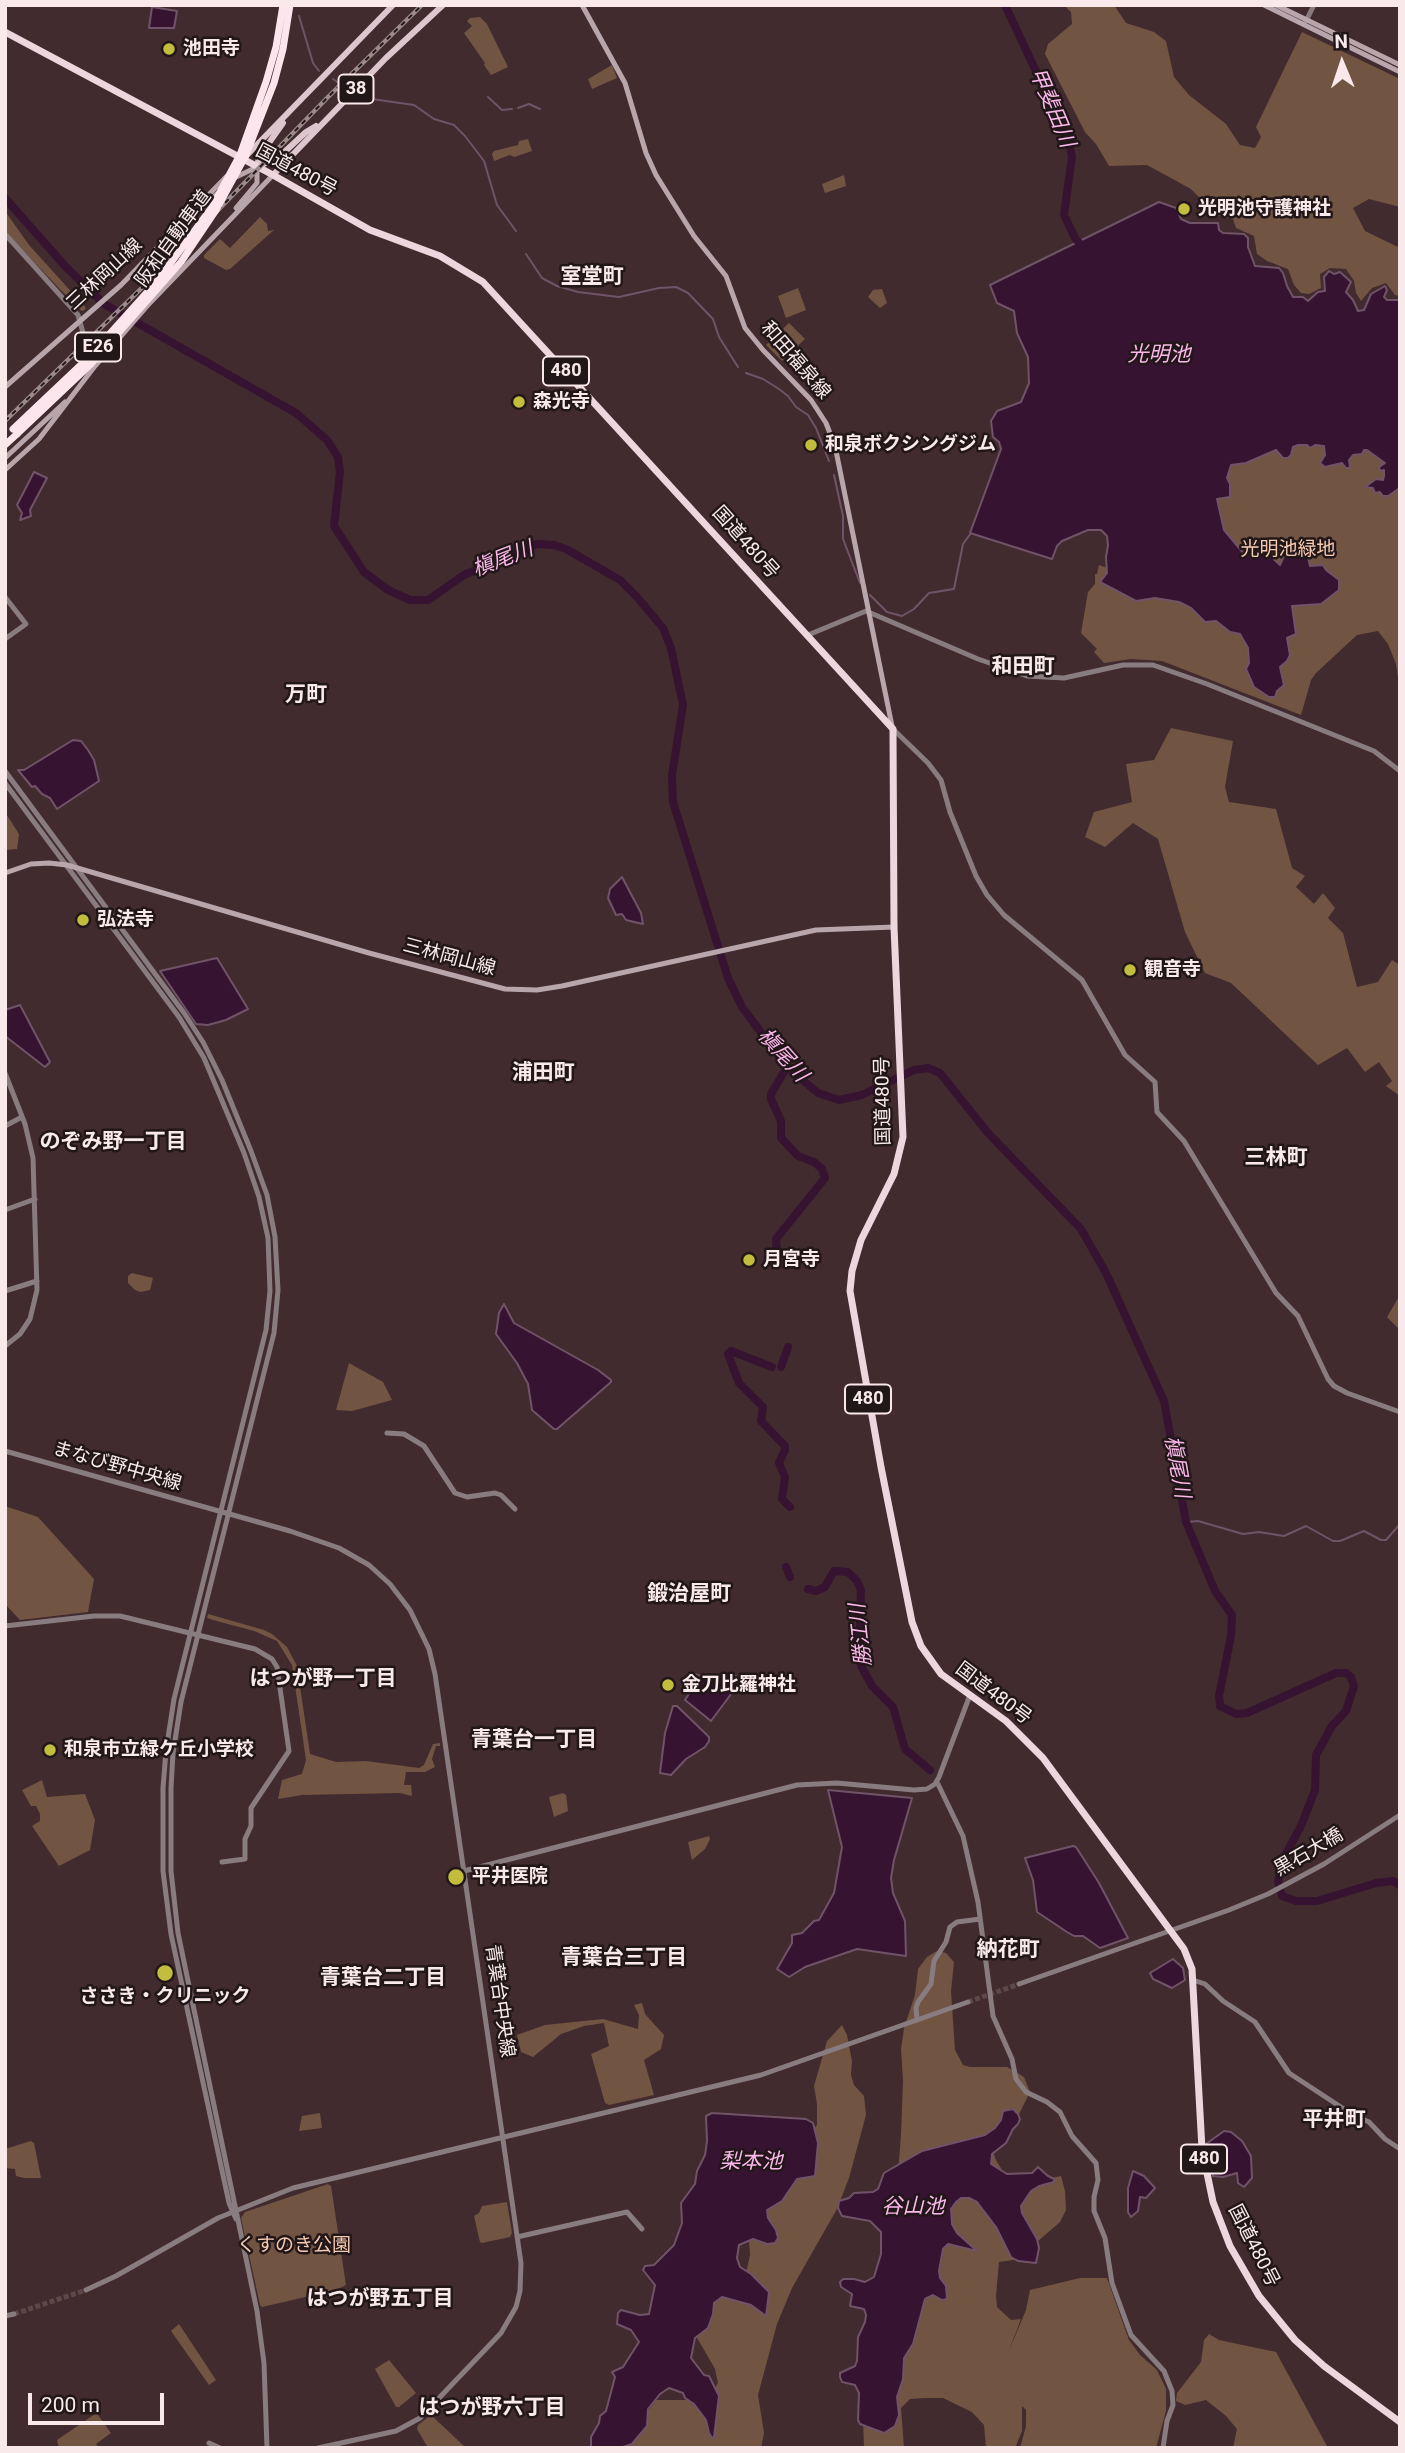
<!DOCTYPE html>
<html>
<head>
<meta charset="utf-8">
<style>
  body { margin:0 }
  #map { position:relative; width:1405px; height:2453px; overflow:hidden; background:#422b2e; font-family:Roboto,sans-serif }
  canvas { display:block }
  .frame { position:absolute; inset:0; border:7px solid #f9e9eb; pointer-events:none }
  .north { position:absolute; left:1307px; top:28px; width:70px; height:70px; -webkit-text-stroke:5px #221718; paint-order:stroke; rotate:358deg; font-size:19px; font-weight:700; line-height:28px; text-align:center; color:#f9e9eb }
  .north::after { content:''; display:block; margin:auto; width:24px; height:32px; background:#f9e9eb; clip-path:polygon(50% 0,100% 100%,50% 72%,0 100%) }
  .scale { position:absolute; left:28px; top:2393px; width:136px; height:32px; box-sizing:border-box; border:4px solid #f9e9eb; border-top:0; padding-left:9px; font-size:21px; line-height:24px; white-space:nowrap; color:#f9e9eb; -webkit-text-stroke:5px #221718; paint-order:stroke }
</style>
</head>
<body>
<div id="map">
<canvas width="1405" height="2453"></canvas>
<div class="frame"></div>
<div class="north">N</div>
<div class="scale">200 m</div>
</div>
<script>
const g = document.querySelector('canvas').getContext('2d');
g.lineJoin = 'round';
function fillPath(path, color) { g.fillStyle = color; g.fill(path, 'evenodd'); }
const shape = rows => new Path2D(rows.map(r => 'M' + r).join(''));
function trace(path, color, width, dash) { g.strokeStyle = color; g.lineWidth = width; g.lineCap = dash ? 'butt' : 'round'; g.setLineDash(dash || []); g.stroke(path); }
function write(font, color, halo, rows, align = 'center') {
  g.font = font + ' Roboto,"Noto Sans JP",sans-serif'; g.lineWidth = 5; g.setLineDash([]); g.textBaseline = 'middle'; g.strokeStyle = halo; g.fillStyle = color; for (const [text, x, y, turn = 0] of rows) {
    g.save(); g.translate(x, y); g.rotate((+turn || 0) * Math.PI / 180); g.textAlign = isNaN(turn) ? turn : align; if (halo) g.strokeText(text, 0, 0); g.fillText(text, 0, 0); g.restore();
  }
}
fillPath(shape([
  [1064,5,1114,5,1126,23,1154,32,1166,41,1174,77,1189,95,1226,124,1240,145,1255,148,1261,137,1256,127,1302,32,1400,79,1400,207,1369,199,1353,208,1365,231,1400,248,1400,296,1395,295,1386,283,1372,288,1361,301,1356,293,1354,281,1346,269,1330,268,1320,274,1321,288,1309,294,1301,293,1294,285,1288,269,1267,261,1257,254,1254,236,1236,228,1233,219,1205,212,1201,199,1191,189,1147,165,1109,166,1096,144,1085,132,1045,54,1048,44,1072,24,1071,12],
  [480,17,487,24,508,67,491,75,484,65,485,63,464,33,472,26,467,21,470,18],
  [612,65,617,78,592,89,588,79],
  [528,139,532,151,514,157,510,155,494,161,492,154,494,151,518,145,519,141],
  [844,175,846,186,825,193,822,184],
  [5,211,29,245,86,308,83,311,80,310,5,232],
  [260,217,267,224,268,231,274,230,230,269,226,270,204,258,204,255,220,239,230,248],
  [798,288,806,310,786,318,778,296],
  [882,289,887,303,880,308,868,297,873,290],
  [789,323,805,339,782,361,766,345],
  [1290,430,1400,444,1400,690,1396,664,1388,644,1378,631,1357,635,1316,673,1311,680,1301,715,1162,661,1131,659,1104,663,1094,652,1097,649,1081,633,1088,592,1095,584,1095,574,1097,574,1099,565,1110,569,1205,479],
  [1171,728,1233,741,1225,787,1229,802,1276,809,1292,868,1305,876,1296,887,1314,904,1323,893,1335,908,1328,918,1343,933,1357,987,1378,982,1392,960,1400,965,1400,1096,1386,1086,1392,1081,1379,1062,1365,1072,1347,1048,1318,1065,1231,983,1205,973,1185,932,1158,839,1133,823,1105,847,1085,837,1094,812,1132,802,1126,764,1154,760],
  [5,812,19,834,17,849,5,850],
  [132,1273,153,1278,150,1290,140,1292,135,1290,128,1283,128,1276],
  [1400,1295,1400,1330,1387,1317],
  [349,1363,383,1382,392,1400,352,1411,336,1410],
  [5,1506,38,1517,94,1579,88,1612,20,1620,5,1604],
  [208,1614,264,1630,272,1634,287,1647,297,1666,310,1754,336,1762,366,1761,419,1768,424,1765,433,1744,440,1743,440,1746,436,1746,432,1759,435,1767,425,1772,406,1772,404,1785,411,1785,412,1796,400,1793,302,1795,278,1799,282,1780,302,1774,306,1760,292,1665,277,1641,254,1631,213,1620,207,1618],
  [42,1780,47,1797,85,1794,95,1820,90,1850,59,1866,32,1826,40,1821,40,1814,36,1806,31,1806,22,1790],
  [563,1793,566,1795,568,1811,554,1817,549,1797],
  [709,1836,710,1839,705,1849,692,1860,688,1842],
  [937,1951,946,1953,954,1962,951,1991,955,2050,963,2065,970,2067,1007,2067,1024,2077,1030,2092,1014,2124,990,2144,996,2160,1005,2175,1046,2179,1061,2176,1065,2191,1066,2210,1060,2222,1022,2255,1013,2260,999,2262,996,2296,997,2307,1011,2320,1021,2319,1008,2353,1026,2310,1030,2290,1080,2278,1107,2278,1129,2340,1140,2355,1157,2370,1166,2389,1166,2411,1156,2448,1020,2448,1026,2426,1026,2410,1022,2406,1022,2431,1015,2448,986,2448,984,2425,972,2412,943,2398,926,2398,910,2399,901,2408,904,2448,864,2448,863,2418,897,2186,901,2135,903,2081,901,2049,904,2028,915,1995,918,1969,927,1957],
  [642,2003,645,2014,664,2035,661,2049,644,2060,654,2095,609,2105,605,2103,591,2054,609,2046,604,2023,584,2026,561,2034,533,2057,521,2052,517,2035,545,2025,603,2019,638,2029,639,2015,634,2005],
  [842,2025,847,2035,852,2061,851,2075,854,2085,864,2096,866,2115,849,2178,837,2209,792,2288,777,2324,758,2395,764,2433,761,2448,616,2448,641,2421,656,2400,689,2400,712,2393,718,2383,715,2369,696,2336,697,2319,747,2269,750,2255,749,2240,763,2196,817,2125,817,2104,814,2086,827,2041],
  [320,2113,322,2128,299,2131,302,2116],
  [31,2141,34,2143,41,2178,24,2178,16,2176,15,2169,5,2168,5,2149],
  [328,2184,331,2186,346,2285,336,2290,262,2307,260,2305,241,2218,245,2212],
  [507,2202,512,2233,510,2237,482,2243,480,2242,474,2216,479,2213,482,2206],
  [179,2324,216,2380,209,2385,171,2331],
  [1209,2334,1219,2340,1276,2352,1328,2448,1233,2448,1237,2429,1226,2416,1206,2400,1185,2405,1176,2401,1177,2393,1201,2362,1204,2340],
  [389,2360,416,2393,399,2407,396,2407,375,2369],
  [95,2414,98,2415,111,2433,96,2444,99,2448,59,2448,57,2440],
  [431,2415,464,2446,462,2448,428,2448,417,2429,418,2425]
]), '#725443');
const water = shape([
  [152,7,177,11,174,28,149,28,152,7],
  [1159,202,1176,208,1181,219,1190,223,1218,223,1219,230,1223,233,1244,234,1248,238,1248,247,1255,266,1279,268,1283,273,1287,286,1293,297,1303,297,1308,301,1318,292,1325,291,1324,277,1329,271,1334,274,1340,272,1351,282,1346,292,1353,300,1358,311,1364,310,1371,294,1385,286,1387,290,1384,297,1387,300,1400,300,1400,487,1397,490,1388,496,1383,496,1380,492,1375,493,1373,488,1365,487,1376,479,1383,480,1384,476,1384,470,1380,471,1379,467,1385,463,1367,450,1364,450,1362,454,1353,455,1349,460,1350,468,1346,468,1342,463,1325,467,1320,463,1325,455,1324,446,1315,445,1310,448,1307,445,1298,445,1293,447,1291,455,1288,458,1283,458,1276,450,1246,463,1231,465,1227,478,1230,484,1230,497,1217,499,1224,530,1245,555,1263,549,1280,565,1285,554,1294,556,1293,550,1306,549,1310,566,1323,565,1326,570,1339,580,1339,590,1321,604,1292,606,1296,634,1287,638,1290,655,1287,661,1280,667,1284,685,1277,691,1275,697,1269,697,1254,687,1246,669,1249,663,1248,648,1240,634,1230,632,1216,621,1205,622,1191,608,1179,602,1155,598,1136,601,1100,582,1107,573,1106,557,1108,545,1107,536,1101,530,1088,530,1062,541,1057,546,1052,559,970,533,1001,449,999,442,993,437,991,421,997,411,1021,402,1029,383,1028,357,1017,333,1014,311,997,303,990,285,1159,202],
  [34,472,47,478,30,510,31,516,20,520,22,513,17,505,34,472],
  [73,740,81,741,88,750,94,760,99,781,57,809,50,798,42,794,35,786,32,787,18,770,24,770,73,740],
  [622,877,641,913,643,924,626,920,622,914,616,915,608,898,610,889,622,877],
  [217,958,248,1009,226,1020,208,1025,196,1024,160,971,217,958],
  [20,1005,50,1062,45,1067,5,1036,5,1010,20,1005],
  [504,1304,514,1323,598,1370,611,1380,611,1382,557,1429,554,1429,532,1410,528,1384,517,1363,496,1334,499,1313,504,1304],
  [694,1674,713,1679,731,1675,743,1678,711,1721,685,1700,692,1689,694,1674],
  [673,1706,677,1706,709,1737,709,1741,705,1747,686,1759,671,1775,660,1773,665,1733,673,1706],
  [828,1790,912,1798,894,1860,891,1878,893,1893,905,1921,906,1956,857,1949,805,1967,789,1977,777,1969,792,1943,792,1935,802,1933,814,1921,819,1920,834,1893,842,1847,828,1790],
  [1073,1846,1076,1847,1099,1883,1128,1938,1100,1948,1083,1936,1074,1936,1067,1932,1037,1912,1033,1880,1025,1858,1073,1846],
  [1173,1959,1183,1968,1185,1980,1172,1988,1153,1979,1150,1973,1173,1959],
  [1013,2109,1018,2114,1020,2119,1018,2124,1013,2129,1006,2143,992,2154,991,2164,1007,2174,1032,2173,1038,2167,1048,2176,1054,2179,1054,2182,1039,2186,1031,2191,1021,2206,1022,2213,1037,2239,1039,2248,1036,2263,1018,2261,1011,2257,996,2227,977,2202,969,2198,961,2198,956,2202,951,2209,952,2224,957,2233,977,2251,948,2244,943,2249,939,2271,940,2278,946,2286,947,2299,942,2300,933,2295,925,2299,913,2344,904,2358,903,2379,897,2397,899,2415,895,2426,884,2433,860,2424,858,2420,859,2393,855,2385,842,2382,840,2377,840,2373,855,2366,857,2361,858,2337,865,2322,866,2315,864,2309,850,2306,852,2294,841,2287,840,2282,843,2279,854,2279,865,2282,874,2277,881,2254,881,2232,870,2221,842,2216,838,2208,839,2201,849,2198,854,2193,873,2192,878,2189,884,2173,922,2151,985,2135,995,2128,1001,2120,1003,2111,1013,2109],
  [712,2113,806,2119,813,2123,818,2143,815,2176,797,2179,782,2201,767,2210,768,2218,776,2230,778,2238,775,2243,767,2244,753,2239,739,2245,737,2258,740,2267,751,2274,769,2292,766,2316,751,2305,722,2297,714,2303,713,2314,708,2328,695,2338,691,2358,704,2375,709,2376,719,2396,714,2437,712,2438,709,2433,706,2420,694,2404,685,2398,683,2393,669,2388,660,2394,648,2409,647,2426,632,2444,620,2448,591,2448,591,2437,599,2423,600,2416,606,2411,615,2377,612,2372,623,2367,639,2342,631,2330,617,2324,618,2313,621,2310,640,2315,649,2314,655,2285,643,2270,645,2266,654,2265,674,2245,682,2223,681,2203,695,2184,697,2171,705,2155,707,2141,706,2116,712,2113],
  [1224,2131,1231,2132,1242,2141,1251,2156,1252,2178,1244,2187,1238,2183,1237,2173,1223,2177,1213,2176,1206,2144,1224,2131],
  [1133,2171,1144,2176,1155,2188,1146,2198,1140,2197,1138,2211,1131,2217,1128,2212,1128,2188,1133,2171]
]);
fillPath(water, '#361330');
trace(water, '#705368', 2);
trace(shape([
  [299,16,313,63,319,71],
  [333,79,347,89],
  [488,97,502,110,512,109],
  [365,98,414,105,434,119,454,125,465,136,484,161,497,205,516,231],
  [518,108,529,104,540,109],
  [526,254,542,278,557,286,578,292,619,297,659,288,676,287,688,293,713,319,719,337,738,367],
  [746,373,763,379,779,389,788,396,796,407,808,415,816,428,829,461],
  [834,475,843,516,843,539,860,583],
  [870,595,887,612,902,616,914,609,929,593,954,589,963,544,971,533],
  [1186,1522,1198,1521,1243,1534,1259,1532,1284,1536,1306,1526,1333,1541,1340,1541,1364,1531,1381,1540,1386,1540,1400,1524]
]), '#705368', 2);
trace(shape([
  [1005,5,1069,142,1072,157,1064,215,1075,238,1084,249],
  [5,198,65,266,104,304,296,413,327,440,338,457,340,472,334,526,364,572,388,590,410,600,428,600,464,575,537,544,554,545,566,549,620,580,637,597,663,628,671,648,683,705,672,775,673,802,728,978,742,1007,787,1067,818,1093,839,1100,862,1095,914,1070,928,1068,940,1073,988,1133,1081,1229,1106,1273,1164,1401,1186,1522,1215,1591,1232,1615,1231,1636,1219,1696,1220,1706,1236,1714,1247,1713,1336,1673,1346,1673,1351,1677,1354,1686,1346,1711,1332,1726,1316,1755,1315,1790,1301,1826,1282,1861,1278,1882,1282,1896,1296,1901,1317,1901,1376,1883,1393,1881,1400,1885],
  [777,1255,776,1239,825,1178,822,1169,814,1162,798,1156,781,1138,781,1121,771,1099,771,1094,787,1067],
  [772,1367,731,1351,728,1354,739,1383,763,1407,761,1421,785,1446,785,1450,779,1463,785,1477,782,1499,790,1507],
  [781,1367,788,1347],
  [786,1567,790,1577],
  [808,1589,816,1591,825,1587,834,1571,848,1572,857,1581,861,1590,859,1653,861,1666,872,1686,893,1707,905,1749,930,1770]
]), '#361330', 8);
trace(shape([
  [968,2002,1019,1984],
  [14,2314,86,2290]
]), '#5d484a', 5, [5, 2.5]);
trace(shape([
  [1306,21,1314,5],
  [5,234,78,315,90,357],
  [5,597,26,624,5,639],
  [808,635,866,611,978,659,1027,676,1064,678,1123,665,1153,665,1207,684,1374,751,1400,771],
  [893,729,928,763,941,780,950,812,976,876,987,895,1004,915,1082,980,1125,1055,1155,1082,1157,1112,1184,1141,1276,1293,1298,1316,1328,1379,1334,1386,1347,1393,1400,1412],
  [5,771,184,1013,203,1042,222,1080,251,1151,267,1195,275,1237,278,1290,274,1333,181,1702,173,1753,171,1788,171,1871,178,1933,257,2311,264,2363,267,2448],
  [5,783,179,1017,204,1058,244,1153,259,1197,268,1238,270,1291,266,1330,174,1699,166,1751,163,1788,163,1871,171,1934,229,2203,236,2219],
  [5,1073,25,1124,33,1158,37,1290,30,1319,20,1334,5,1346],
  [5,1126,22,1117],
  [5,1210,35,1199],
  [5,1291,37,1281],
  [387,1433,404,1434,424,1446,455,1493,467,1497,495,1493,501,1495,515,1509],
  [5,1451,290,1531,339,1548,369,1565,390,1584,410,1610,429,1649,435,1674,521,2263,520,2291,516,2307,501,2333,420,2418,396,2431,318,2448],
  [5,1626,94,1616,120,1616,255,1649,272,1659,277,1667,289,1751,251,1808,251,1826,245,1839,245,1859,222,1862],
  [937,1782,963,1836,978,1902,993,2016,1012,2059,1016,2079,1026,2092,1047,2102,1060,2112,1072,2136,1096,2163,1098,2180,1094,2197,1094,2211,1105,2238,1112,2283,1131,2335,1164,2371,1172,2391,1173,2405,1167,2421,1163,2448],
  [464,1871,797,1785,837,1783,914,1790,927,1789,935,1784,939,1777,970,1695],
  [1193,1980,1205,1984,1223,2001,1255,2022,1289,2073,1353,2115,1369,2122,1385,2139,1400,2149],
  [1019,1984,1229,1910,1268,1894,1324,1864,1400,1815],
  [917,2020,916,2008,918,2002,931,1984,934,1961,946,1942,950,1927,957,1922,980,1919],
  [517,2237,627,2212,642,2229],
  [86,2290,116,2276,218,2218,293,2188,761,2075,968,2002],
  [5,2316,14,2314],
  [209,2443,220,2448]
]), '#887c81', 5);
trace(shape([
  [582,5,625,83,646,153,656,175,694,236,726,276,745,328,763,350,811,400,826,423,835,446,892,726],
  [1264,5,1400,72],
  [1276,5,1400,65],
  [234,178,257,167,257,183,236,208],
  [178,231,217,194],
  [5,387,121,285,226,177],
  [5,458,65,402],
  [5,470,39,439,95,366,147,306,273,175],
  [5,873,31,864,49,863,67,865,369,953,505,989,537,990,562,986,816,930,894,927]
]), '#b9a6ad', 5);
trace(shape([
  [283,123,259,157,257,167,279,157,306,132,316,126],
  [246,156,393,5],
  [273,175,386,58,443,5]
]), '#dec6cf', 6);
trace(shape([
  [5,32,273,175,370,230,440,256,483,282,893,729,894,927,903,1137,894,1174,861,1240,852,1271,850,1291,881,1467,912,1622,921,1646,941,1674,1006,1721,1043,1758,1184,1949,1192,1969,1202,2149,1213,2202,1230,2246,1259,2296,1295,2340,1324,2366,1400,2422]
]), '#edd6de', 7);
trace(shape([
  [240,155,266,82,276,47,283,5],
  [246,155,274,83,283,49,290,5],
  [5,445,17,434]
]), '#fce5ed', 7);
const rail = shape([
  [5,421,153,277,327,98,422,5]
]);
trace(rail, '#9c898b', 4.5);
trace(rail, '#221718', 2, [5]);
trace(shape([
  [13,429,87,359,159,279,212,207,240,155],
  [17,434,91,364,181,262,216,210,246,155]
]), '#fce5ed', 7);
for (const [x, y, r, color] of [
  [169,49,7,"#c3bd3e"],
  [1184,209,7,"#c3bd3e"],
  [519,402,7,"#c3bd3e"],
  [811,445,7,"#c3bd3e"],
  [83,920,7,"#c3bd3e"],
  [1130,970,7,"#c3bd3e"],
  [749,1260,7,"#c3bd3e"],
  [668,1685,7,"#c3bd3e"],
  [50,1750,7,"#c3bd3e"],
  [456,1877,9,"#c3bd3e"],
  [165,1973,9,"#c3bd3e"]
]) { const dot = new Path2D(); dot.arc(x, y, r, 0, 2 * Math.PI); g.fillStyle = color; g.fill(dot); trace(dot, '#221718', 2.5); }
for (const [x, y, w] of [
  [356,89,35],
  [98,347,46],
  [566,371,46],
  [868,1399,46],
  [1204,2159,46]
]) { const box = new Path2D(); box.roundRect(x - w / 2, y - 14.5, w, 29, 5); g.fillStyle = '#221718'; g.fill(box); trace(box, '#f9e9eb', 2); }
write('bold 18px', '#f9e9eb', null, [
  ["38",356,89],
  ["E26",98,347],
  ["480",566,371],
  ["480",868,1399],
  ["480",1204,2159]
]);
write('bold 19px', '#f9e9eb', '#221718', [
  ["池田寺",183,49],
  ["光明池守護神社",1198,209],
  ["森光寺",533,402],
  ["和泉ボクシングジム",825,445],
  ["弘法寺",97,920],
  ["観音寺",1144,970],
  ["月宮寺",763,1260],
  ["金刀比羅神社",682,1685],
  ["和泉市立緑ケ丘小学校",64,1750],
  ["平井医院",472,1877],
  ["ささき・クリニック",165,1997,"center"]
], 'left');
write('19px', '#f9e9eb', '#221718', [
  ["国道480号",296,171,28],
  ["阪和自動車道",174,239,-54],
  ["三林岡山線",105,275,-43],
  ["和田福泉線",795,361,49],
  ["国道480号",745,543,48],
  ["三林岡山線",449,958,15],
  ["国道480号",884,1101,-91],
  ["まなび野中央線",117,1467,16],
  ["国道480号",993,1694,37],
  ["黒石大橋",1309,1853,-30],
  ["青葉台中央線",499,2001,82],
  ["国道480号",1253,2246,63]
]);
write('19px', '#f6c9b1', '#221718', [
  ["光明池緑地",1288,550],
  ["くすのき公園",294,2246]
]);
write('italic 21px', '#fab7ea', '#221718', [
  ["甲斐田川",1051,108,67],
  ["光明池",1159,356],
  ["槇尾川",503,560,-21],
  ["槇尾川",782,1056,48],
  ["槇尾川",1176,1467,80],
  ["勝江川",862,1635,-96],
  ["梨本池",751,2163],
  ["谷山池",913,2208]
]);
write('bold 21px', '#f9e9eb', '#221718', [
  ["室堂町",592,278],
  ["和田町",1023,668],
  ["万町",306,696],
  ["浦田町",543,1074],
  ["のぞみ野一丁目",113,1143],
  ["三林町",1276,1159],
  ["鍛治屋町",689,1595],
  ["はつが野一丁目",323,1680],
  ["青葉台一丁目",534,1741],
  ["納花町",1008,1951],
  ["青葉台三丁目",624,1959],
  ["青葉台二丁目",383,1979],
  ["平井町",1334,2121],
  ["はつが野五丁目",380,2300],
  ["はつが野六丁目",492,2409]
]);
</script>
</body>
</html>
